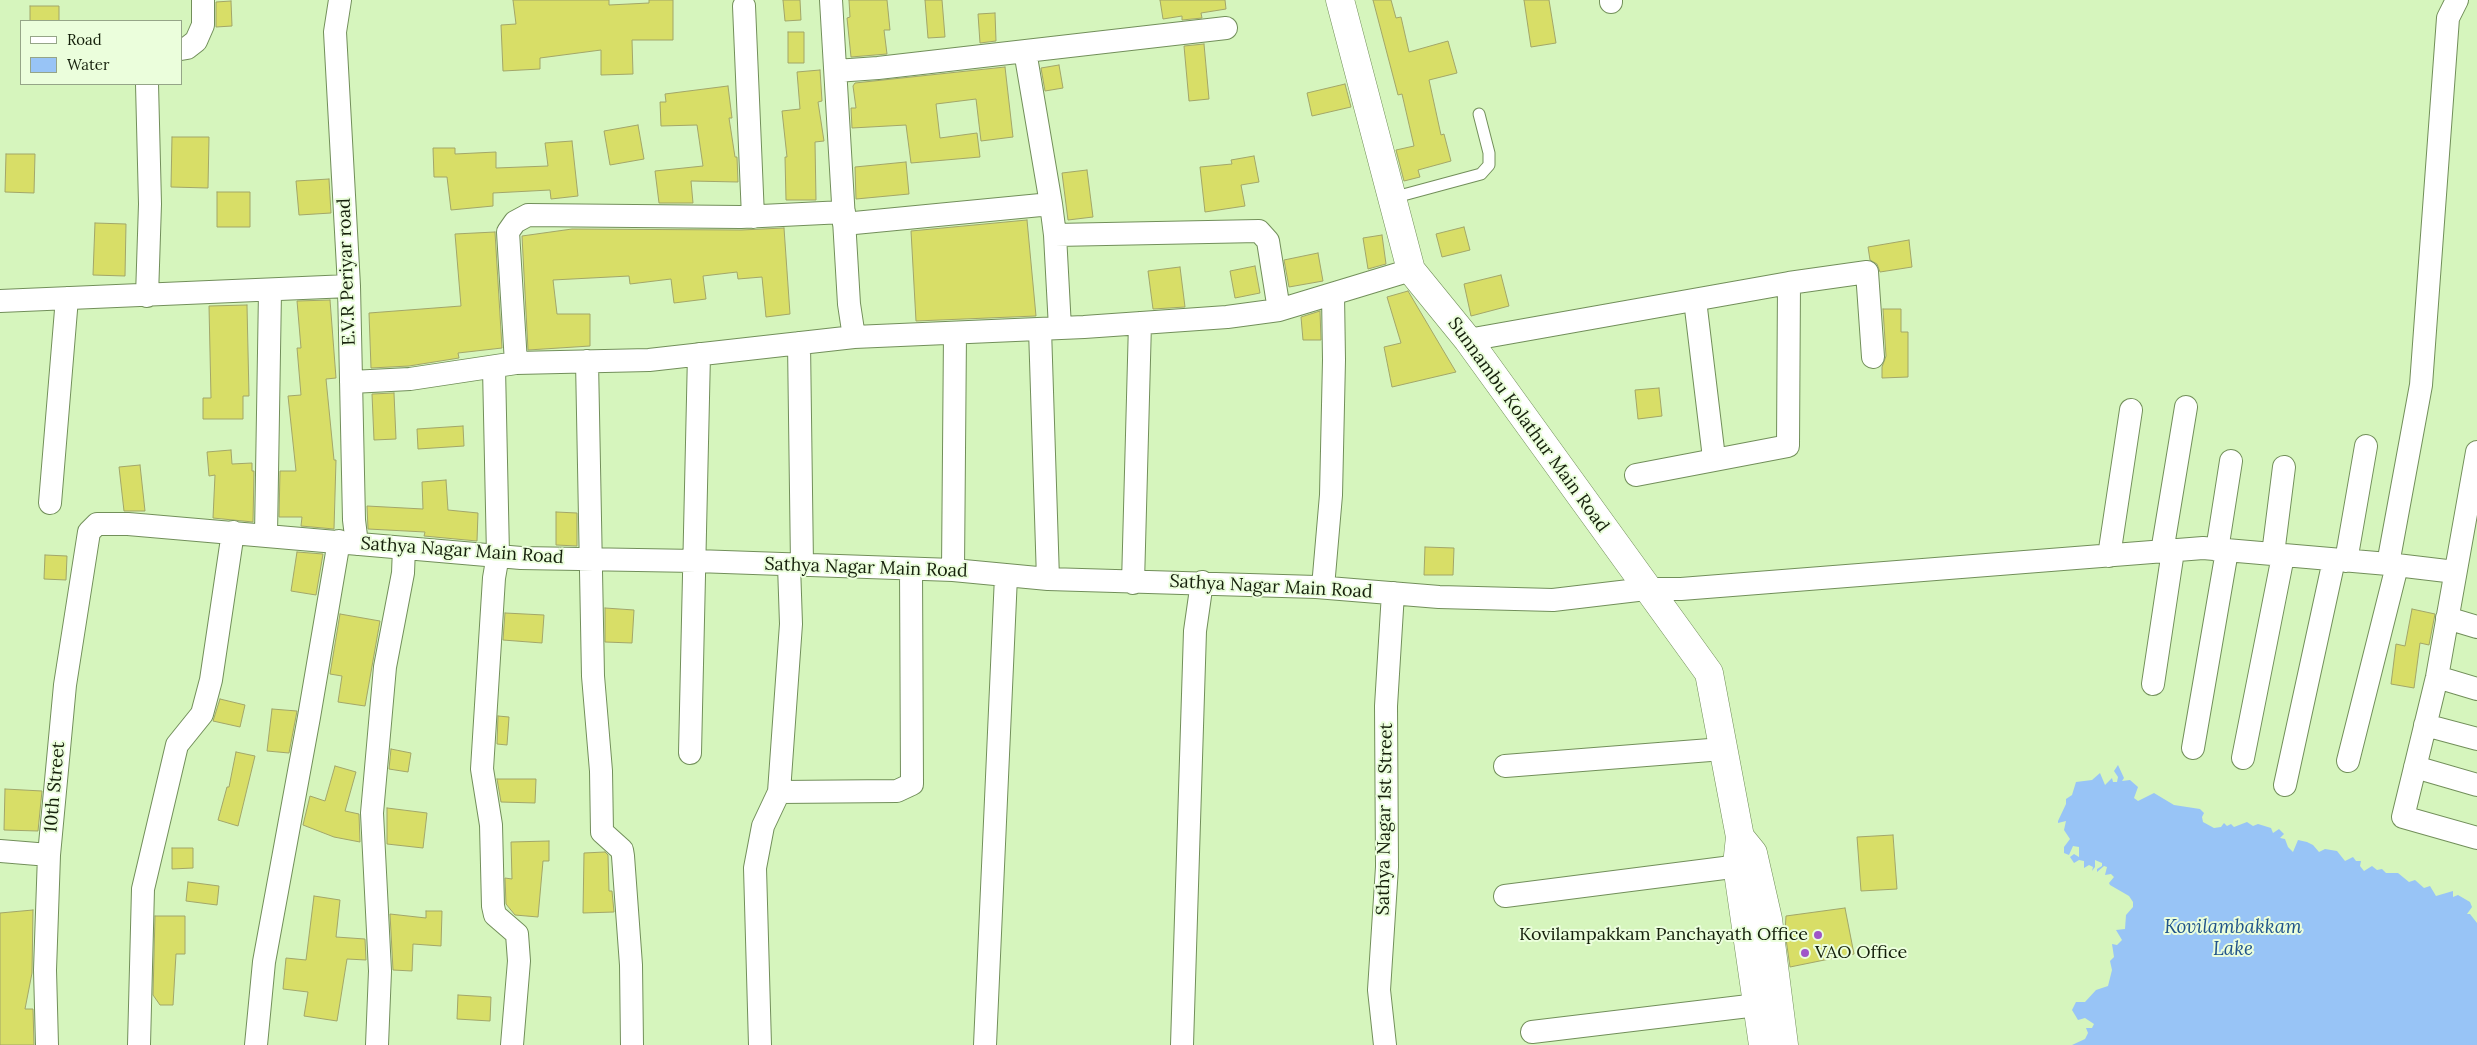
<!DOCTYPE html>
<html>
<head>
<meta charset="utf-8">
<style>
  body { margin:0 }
  #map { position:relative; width:2477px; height:1045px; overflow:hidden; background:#d6f5bd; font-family:Lora,serif }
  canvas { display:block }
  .legend { position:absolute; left:20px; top:20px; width:162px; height:65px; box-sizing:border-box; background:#ebfedc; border:1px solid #95a588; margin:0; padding:6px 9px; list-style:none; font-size:15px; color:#15200b }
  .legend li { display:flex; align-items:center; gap:10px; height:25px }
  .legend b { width:25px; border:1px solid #95a588 }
</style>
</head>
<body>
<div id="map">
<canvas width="2477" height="1045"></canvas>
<ul class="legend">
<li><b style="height:6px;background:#fff"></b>Road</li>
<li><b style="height:14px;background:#98c4f6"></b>Water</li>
</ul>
</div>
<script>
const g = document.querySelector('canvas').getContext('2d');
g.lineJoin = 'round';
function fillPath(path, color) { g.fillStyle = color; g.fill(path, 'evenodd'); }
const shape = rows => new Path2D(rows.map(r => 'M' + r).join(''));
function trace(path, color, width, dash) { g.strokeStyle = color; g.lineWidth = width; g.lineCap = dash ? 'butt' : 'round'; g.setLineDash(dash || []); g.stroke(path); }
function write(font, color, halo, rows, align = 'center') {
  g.font = font + ' Lora,serif'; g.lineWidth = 4; g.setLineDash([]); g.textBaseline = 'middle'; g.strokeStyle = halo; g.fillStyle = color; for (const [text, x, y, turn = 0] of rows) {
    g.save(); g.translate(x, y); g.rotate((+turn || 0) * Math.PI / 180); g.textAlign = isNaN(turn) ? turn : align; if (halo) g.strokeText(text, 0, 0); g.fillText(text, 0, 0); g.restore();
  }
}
fillPath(shape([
  [2118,765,2124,778,2122,781,2130,780,2138,787,2134,798,2138,801,2154,793,2174,805,2200,809,2204,813,2202,817,2203,822,2214,828,2221,827,2224,823,2227,826,2231,824,2234,827,2247,822,2253,826,2258,824,2271,828,2273,833,2279,829,2284,834,2280,838,2285,839,2288,847,2293,852,2298,840,2307,842,2313,845,2319,852,2325,849,2337,851,2345,861,2353,857,2356,861,2361,861,2360,866,2364,871,2372,866,2377,870,2382,869,2386,873,2398,873,2409,882,2415,880,2424,888,2430,886,2436,896,2453,891,2453,897,2458,895,2470,902,2472,907,2467,914,2470,914,2477,923,2477,1045,2072,1045,2085,1039,2088,1033,2086,1028,2092,1028,2094,1024,2085,1018,2078,1020,2072,1010,2076,1002,2085,1002,2096,990,2108,986,2112,970,2110,961,2114,957,2112,944,2117,945,2122,940,2116,930,2125,929,2126,915,2133,907,2133,902,2129,896,2110,885,2109,883,2114,877,2111,874,2105,875,2107,867,2104,866,2097,872,2097,869,2102,866,2102,863,2095,860,2095,867,2092,871,2093,867,2089,865,2084,868,2084,861,2079,860,2074,863,2070,857,2074,854,2079,857,2079,847,2073,846,2069,855,2064,853,2064,847,2070,839,2064,830,2066,821,2058,823,2058,821,2066,804,2066,799,2072,795,2076,782,2092,780,2100,773,2105,785,2112,778,2113,782,2117,782,2118,777,2114,771]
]), '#98c4f6');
const building = shape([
  [513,0,609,0,609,5,649,3,649,0,673,0,673,40,632,40,633,74,601,75,601,50,540,58,540,69,503,71,501,25,516,24,513,0],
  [783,0,800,0,801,20,785,21,783,0],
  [849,0,887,0,890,30,884,30,887,54,851,57,847,18,850,17,849,0],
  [925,0,942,0,945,37,928,38,925,0],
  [1160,0,1225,0,1226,9,1201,13,1202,18,1182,20,1182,16,1163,19,1160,0],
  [1373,0,1391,0,1396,18,1401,17,1409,52,1448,41,1457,73,1429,80,1441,135,1444,134,1451,161,1418,170,1420,177,1404,181,1396,150,1414,146,1402,94,1398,95,1373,0],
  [1524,0,1549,0,1556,43,1531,47,1524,0],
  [231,1,232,26,216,27,216,2,231,1],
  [30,6,59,6,59,21,30,21,30,6],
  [995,13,996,41,980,43,978,14,995,13],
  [788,32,804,32,804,63,788,63,788,32],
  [1204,44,1209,99,1189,101,1184,46,1204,44],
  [1059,65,1063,88,1045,91,1041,68,1059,65],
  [1005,67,1013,137,981,141,976,99,936,104,940,138,977,133,980,157,911,163,906,125,852,128,851,108,856,108,853,86,855,83,1005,67],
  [820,70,822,101,818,102,824,141,815,142,816,200,786,200,785,157,787,157,782,111,800,109,797,72,820,70],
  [1345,84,1351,107,1312,116,1307,93,1345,84],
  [728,86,732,118,729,118,735,157,737,157,738,182,691,181,693,203,659,203,655,171,703,166,697,125,661,126,660,102,666,102,665,94,728,86],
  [638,125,644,159,610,165,604,131,638,125],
  [172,137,209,137,208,188,171,187,172,137],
  [572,141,578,196,551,199,550,190,493,193,493,206,451,210,447,177,434,177,433,148,455,148,455,154,496,152,496,168,548,166,545,143,572,141],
  [6,154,35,154,34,193,5,192,6,154],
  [1254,156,1259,182,1241,185,1245,206,1205,212,1200,167,1232,164,1231,160,1254,156],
  [906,162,909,194,856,199,855,167,906,162],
  [1087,170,1093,217,1068,220,1062,173,1087,170],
  [329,179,331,213,299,215,296,181,329,179],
  [217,192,250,192,250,227,217,227,217,192],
  [1027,220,1036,316,916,321,911,231,1027,220],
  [95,223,126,224,125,276,93,275,95,223],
  [1464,227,1470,250,1442,257,1436,234,1464,227],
  [784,228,790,314,766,317,762,277,738,279,737,272,703,276,706,299,674,303,671,279,630,284,629,276,553,280,557,314,590,314,590,346,528,350,522,236,572,229,741,230,784,228],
  [495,232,502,348,458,353,459,358,409,366,371,368,369,313,461,306,455,234,495,232],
  [1382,235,1386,264,1368,269,1363,238,1382,235],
  [1909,240,1912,267,1880,272,1877,264,1870,260,1868,247,1909,240],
  [1318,253,1323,281,1289,287,1284,260,1318,253],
  [1255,266,1260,293,1235,298,1230,271,1255,266],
  [1180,267,1185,307,1153,309,1148,271,1180,267],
  [1501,275,1509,306,1471,316,1464,284,1501,275],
  [1408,291,1456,372,1392,387,1384,347,1401,343,1387,297,1408,291],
  [330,300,336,378,326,379,334,460,336,460,334,529,301,526,302,517,279,517,280,471,296,471,288,396,301,395,297,348,301,348,297,301,330,300],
  [247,305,249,396,243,396,243,419,203,419,203,398,211,398,209,306,247,305],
  [1883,309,1901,309,1901,332,1908,332,1908,377,1882,378,1882,367,1886,356,1883,309],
  [1320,311,1321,340,1303,340,1301,317,1320,311],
  [1659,388,1662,416,1638,419,1635,390,1659,388],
  [394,393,396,439,374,440,372,394,394,393],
  [463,426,464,446,418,449,417,429,463,426],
  [231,450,232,464,252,463,252,471,254,471,253,522,213,518,215,475,209,476,207,452,231,450],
  [140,465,145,511,124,511,119,467,140,465],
  [446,480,448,510,478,513,477,541,424,536,425,532,368,529,367,506,423,509,422,482,446,480],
  [556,512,577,513,577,546,556,545,556,512],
  [1425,547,1454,548,1453,575,1424,575,1425,547],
  [297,552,323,554,316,595,291,591,297,552],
  [45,555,67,556,66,580,44,579,45,555],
  [605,608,634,610,632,643,605,642,605,608],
  [2412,609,2435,614,2429,645,2420,643,2414,688,2391,684,2396,644,2405,646,2412,609],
  [505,613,544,615,542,643,503,640,505,613],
  [340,614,380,621,365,706,338,702,342,676,330,674,340,614],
  [220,699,245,705,240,727,213,721,220,699],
  [272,709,297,711,289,753,267,751,272,709],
  [498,716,509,717,507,745,497,744,498,716],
  [391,749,411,753,408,772,389,769,391,749],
  [236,752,255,756,238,826,218,820,227,787,229,787,236,752],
  [335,766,356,772,345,811,359,814,360,842,334,837,303,825,310,796,325,801,335,766],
  [497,779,536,779,535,803,501,802,497,779],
  [5,789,42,791,38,831,4,830,5,789],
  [387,808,427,813,423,848,387,844,387,808],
  [1893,835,1897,889,1861,891,1857,837,1893,835],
  [549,841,549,861,543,861,538,917,515,915,506,904,505,878,512,879,511,842,549,841],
  [172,848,193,848,193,868,172,869,172,848],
  [605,852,608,855,609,891,612,891,614,912,583,913,584,853,605,852],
  [188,882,219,886,217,905,186,901,188,882],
  [314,896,340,900,336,937,365,939,366,960,347,959,337,1021,304,1016,308,992,283,989,286,958,306,960,314,896],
  [1845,908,1854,954,1790,967,1785,932,1786,916,1845,908],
  [33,910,32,973,25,1009,33,1009,34,1045,0,1045,0,913,33,910],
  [426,911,442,911,441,946,413,944,412,971,393,970,390,914,426,918,426,911],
  [155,916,185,916,185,954,176,954,173,1005,160,1005,153,995,155,916],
  [458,995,491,997,490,1021,457,1019,458,995]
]);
fillPath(building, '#d8de67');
trace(building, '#a2a669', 1);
const service = shape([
  [1392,198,1481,174,1489,165,1489,153,1479,114]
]);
const minor = shape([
  [340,0,335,32,349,286,354,520,357,544],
  [831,0,849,304,854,337],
  [1611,0,1611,2],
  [744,6,753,217],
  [181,49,187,48,196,41,203,25,203,0],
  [1025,51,1051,204],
  [836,71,878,68,1226,28],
  [147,84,150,204,147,296],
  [844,224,1051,204,1055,235,1060,328],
  [1055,235,1259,231,1268,241,1279,310],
  [1695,300,1714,458],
  [0,301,349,286],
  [1040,329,1048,579],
  [1468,340,1789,283,1867,272,1873,357],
  [799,343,802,565],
  [587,361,593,676,601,771,602,832,622,850,623,856,631,965,632,1045],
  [516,363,649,360,854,337,1084,327,1227,317,1279,310,1411,270],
  [494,368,498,555,494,578,482,769,491,825,493,906,495,915,517,934,519,961,512,1045],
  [351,382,410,379,516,363,508,232,515,222,528,215,741,217,844,212],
  [2477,452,2437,677,2403,817,2477,838],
  [1636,475,1788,446,1789,283],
  [50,503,67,298],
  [266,535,270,291],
  [2217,550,2231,461],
  [2162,552,2186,407],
  [2273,554,2284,467],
  [2109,556,2131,410],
  [2346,561,2366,446],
  [2388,564,2455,572],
  [953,570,955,333],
  [1133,583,1140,323],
  [1323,587,1331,495,1334,360,1333,294],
  [2447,618,2477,627],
  [2437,677,2477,689],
  [2153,684,2173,551],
  [2425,725,2477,739],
  [2193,748,2227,551],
  [690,753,699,354],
  [2243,758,2283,556],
  [2348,761,2397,566],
  [1505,766,1723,749],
  [2415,767,2477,785],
  [2285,785,2334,560],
  [779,792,897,791,912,784,911,569],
  [0,851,49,855],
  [1505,896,1724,868,1737,865],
  [1532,1032,1757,1005],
  [47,1045,45,970,49,855,65,685,89,532,97,524,128,524,521,558,696,561,953,570,1048,579,1316,587,1439,597,1553,600,1646,589,1681,589,2203,548,2388,564,2421,385,2448,18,2457,0],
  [139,1045,143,889,177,745,202,714,211,680,233,532],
  [256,1045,264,962,309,717,339,541],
  [377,1045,380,971,372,813,385,667,403,573,404,548],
  [760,1045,755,868,763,826,779,792,791,624,789,565],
  [985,1045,1006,576],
  [1182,1045,1195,631,1202,582],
  [1385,1045,1379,990,1387,867,1386,706,1393,593]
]);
const tertiary = shape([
  [1340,0,1411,270,1468,340,1709,673,1740,837,1737,865,1763,1045],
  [1740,837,1753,853,1768,919,1784,1045]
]);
trace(service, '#728f5a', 13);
trace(minor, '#728f5a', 24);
trace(tertiary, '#728f5a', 29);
trace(service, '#fff', 11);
trace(minor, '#fff', 22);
trace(tertiary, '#fff', 28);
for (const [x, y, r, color] of [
  [1818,935,5,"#9f55c8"],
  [1805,953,5,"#9f55c8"]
]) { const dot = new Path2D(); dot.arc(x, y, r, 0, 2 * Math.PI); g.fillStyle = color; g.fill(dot); trace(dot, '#ebfedc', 2); }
write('18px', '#15200b', '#ebfedc', [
  ["E.V.R Periyar road",347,272,-92],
  ["Sunnambu Kolathur Main Road",1528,425,54],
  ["Sathya Nagar Main Road",462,551,4],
  ["Sathya Nagar Main Road",866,568,2],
  ["Sathya Nagar Main Road",1271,587,3],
  ["10th Street",55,787,-85],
  ["Sathya Nagar 1st Street",1385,819,-89]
]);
write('18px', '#15200b', '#ebfedc', [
  ["Kovilampakkam Panchayath Office",1808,935],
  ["VAO Office",1815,953,"left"]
], 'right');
write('italic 19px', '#20548a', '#ebfedc', [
  ["Kovilambakkam",2233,928],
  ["Lake",2233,950]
]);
</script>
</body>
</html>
